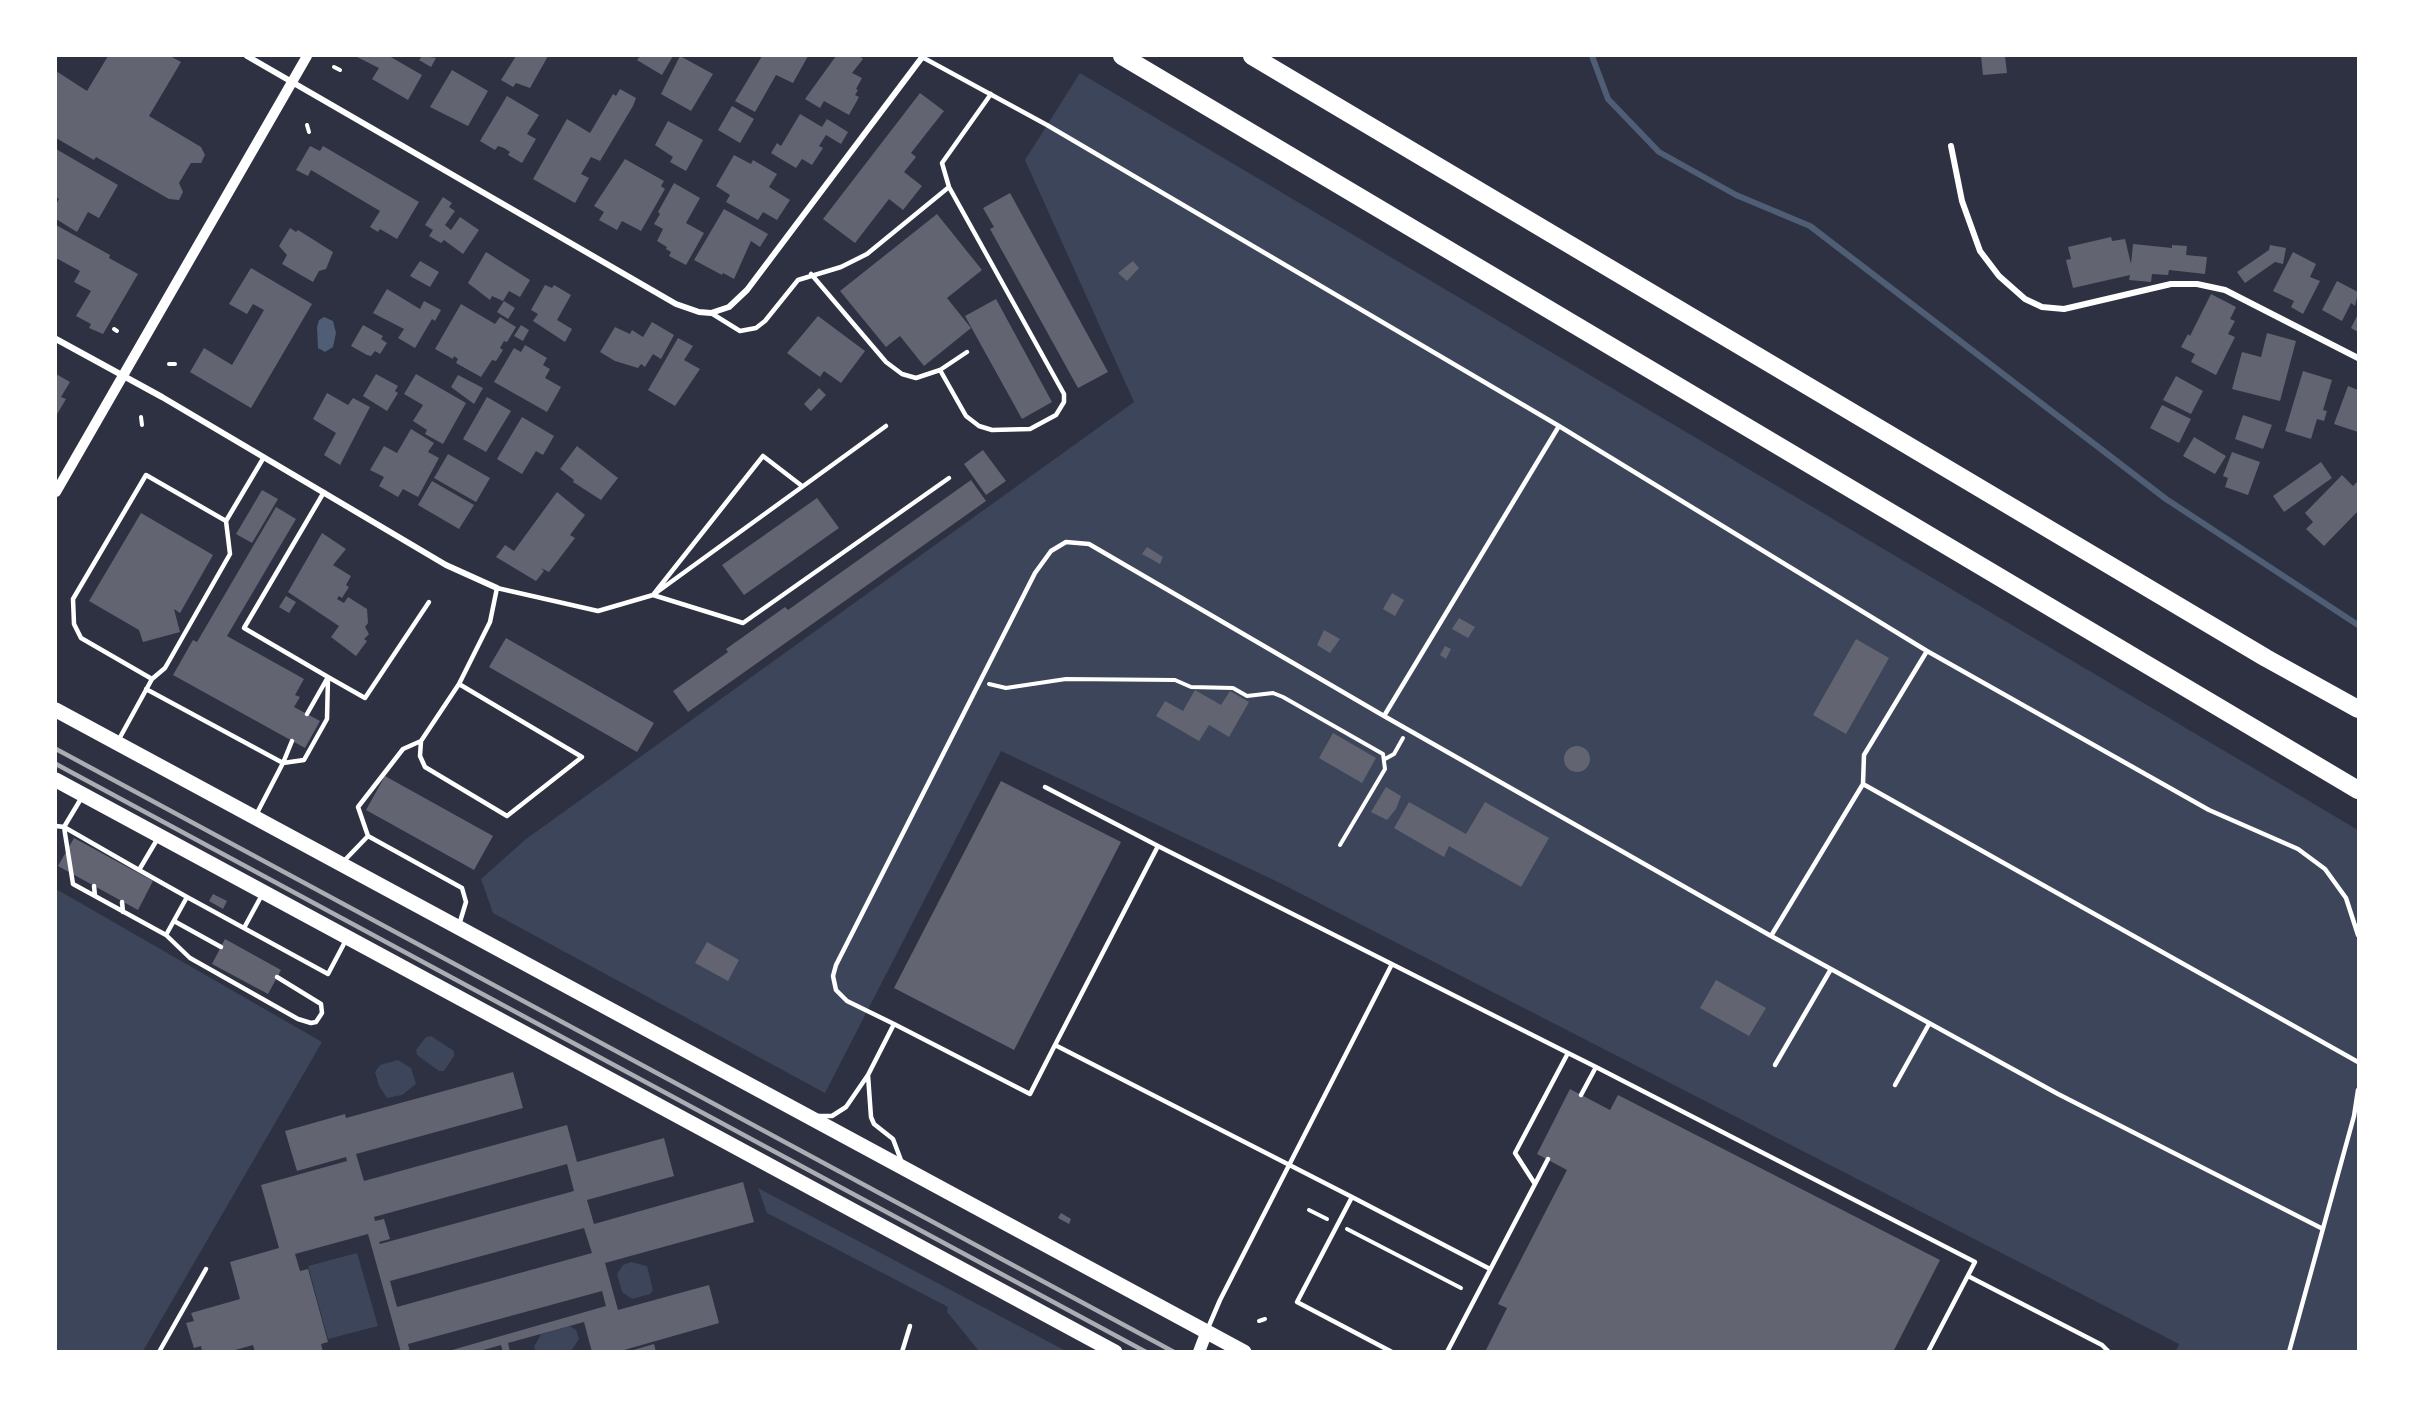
<!DOCTYPE html>
<html>
<head>
<meta charset="utf-8">
<style>
  body { margin:0 }
  #map { position:relative; width:2414px; height:1407px; overflow:hidden; background:#2d3142; font-family:"Fira Sans Condensed",sans-serif }
  canvas { display:block }
  .frame { position:absolute; inset:0; border:57px solid #fff; pointer-events:none }
</style>
</head>
<body>
<div id="map">
<canvas width="2414" height="1407"></canvas>
<div class="frame"></div>
</div>
<script>
const g = document.querySelector('canvas').getContext('2d');
g.lineJoin = 'round';
function fillPath(path, color) { g.fillStyle = color; g.fill(path, 'evenodd'); }
const shape = rows => new Path2D(rows.map(r => 'M' + r).join(''));
function trace(path, color, width, dash) { g.strokeStyle = color; g.lineWidth = width; g.lineCap = dash ? 'butt' : 'round'; g.setLineDash(dash || []); g.stroke(path); }
fillPath(shape([
  [1080,73,2358,830,2358,1351,2176,1351,2179,1344,1280,883,1001,751,825,1093,493,913,481,879,526,839,1134,402,1025,160],
  [56,889,322,1042,143,1351,56,1351],
  [431,1036,454,1051,454,1056,444,1071,439,1071,417,1055,416,1050,426,1037],
  [398,1060,411,1068,416,1084,402,1095,387,1098,379,1086,375,1072,380,1065],
  [758,1188,1066,1351,979,1351,947,1312,948,1307,767,1213],
  [357,1253,378,1326,328,1339,308,1266],
  [631,1262,647,1266,653,1290,650,1294,632,1299,622,1292,617,1274,623,1265],
  [570,1326,576,1330,579,1339,571,1351,536,1351,534,1347,541,1334]
]), '#3c4559');
fillPath(shape([
  [324,317,333,321,336,333,333,347,325,352,318,348,317,327,319,320]
]), '#4f5d75');
trace(shape([
  [1592,56,1608,99,1659,152,1736,195,1810,226,2166,499,2358,625]
]), '#4f5d75', 6);
fillPath(shape([
  [108,56,170,56,181,62,149,116,201,147,205,155,201,163,191,163,179,183,183,192,179,200,169,199,96,157,94,160,56,138,56,71,87,91],
  [355,56,389,56,422,75,408,100,372,79,379,68],
  [422,56,436,58,431,67,419,60],
  [516,56,548,56,530,88,516,83,513,87,501,80],
  [640,56,673,56,662,75,637,60],
  [680,56,713,74,691,111,661,94],
  [762,56,808,56,793,83,776,75,755,112,735,101],
  [836,56,859,56,863,59,852,73,862,78,856,89,858,90,855,95,859,97,849,115,824,101,820,108,805,99],
  [1981,56,2005,56,2007,73,1983,75],
  [452,70,488,91,468,126,430,107],
  [620,89,636,98,633,106,600,161,591,157,581,174,589,178,575,203,533,179,567,119,590,133,613,94,616,96],
  [920,93,944,111,911,153,916,157,904,172,922,186,903,210,889,199,855,243,823,219],
  [507,96,539,115,527,134,536,139,522,163,508,155,510,152,504,148,498,146,495,150,480,141],
  [732,106,754,119,740,143,718,130],
  [800,114,822,127,827,119,848,132,841,144,826,135,819,146,823,148,812,165,802,159,796,168,771,153,777,143,781,146],
  [668,121,703,140,686,171,670,162,673,157,655,145],
  [310,146,320,151,323,146,419,202,397,239,380,229,378,232,370,227,380,211,311,170,308,176,296,170],
  [56,149,118,185,99,218,88,212,77,232,56,219,56,204,59,199,56,197],
  [734,155,751,164,753,160,777,174,769,187,790,200,777,220,763,212,758,220,726,202,730,195,716,186],
  [625,159,664,181,661,186,665,189,641,231,622,221,617,230,599,220,604,212,594,206],
  [674,183,700,198,686,223,704,233,686,265,669,256,671,252,666,249,667,247,657,241,663,229,654,224,660,214,658,212],
  [1010,193,1108,372,1078,388,990,229,994,227,983,208],
  [443,197,452,203,449,207,455,211,445,225,451,230,460,217,479,230,463,254,444,240,441,243,429,236,433,230,425,225],
  [724,209,768,234,760,247,751,241,734,279,723,273,722,275,694,260],
  [937,214,982,270,947,298,971,328,924,366,900,336,886,347,840,291],
  [56,225,110,255,109,258,138,274,103,334,89,328,91,324,76,316,91,291,74,282,80,271,56,258],
  [290,228,296,232,298,230,333,252,326,269,319,271,313,282,282,264,287,255,279,246],
  [2111,237,2112,241,2125,239,2131,264,2133,244,2172,248,2172,245,2187,246,2186,255,2207,257,2205,274,2169,270,2168,275,2152,274,2151,282,2129,280,2130,275,2073,288,2066,260,2071,259,2068,247],
  [2270,245,2286,248,2283,264,2275,262,2245,283,2237,272,2269,250],
  [486,252,530,280,520,297,509,291,503,301,492,296,490,300,468,283],
  [2293,252,2316,264,2310,277,2320,281,2303,314,2291,307,2294,301,2273,291],
  [420,261,439,272,430,287,410,276],
  [1133,261,1139,268,1127,281,1118,273],
  [251,268,312,304,251,408,190,372,204,348,232,365,264,310,253,304,247,314,229,304],
  [2337,281,2358,292,2355,306,2351,303,2342,321,2322,310],
  [545,285,552,288,554,285,571,295,557,320,572,329,565,342,533,321,538,314,531,310],
  [387,289,420,309,424,301,441,310,435,321,432,319,415,348,398,338,404,329,373,313],
  [2211,294,2236,307,2230,319,2235,321,2228,334,2235,337,2216,375,2191,362,2195,354,2181,347,2188,334,2190,336],
  [996,299,1052,402,1022,419,965,316],
  [504,301,515,308,508,319,497,312],
  [461,304,495,324,500,317,516,327,507,342,504,341,500,348,503,350,496,361,492,360,481,377,456,363,458,359,454,356,453,359,435,349],
  [2358,314,2358,332,2351,328],
  [818,316,865,351,841,383,824,371,820,377,787,353],
  [652,322,674,335,661,359,653,354,645,367,641,364,638,368,615,361,600,352,615,327,630,334,632,330,643,337],
  [363,325,383,336,381,339,387,343,380,354,375,351,371,356,367,355,351,346],
  [521,325,529,330,523,341,514,336],
  [2267,333,2296,341,2280,401,2232,389,2242,352,2261,357],
  [678,338,693,346,684,360,700,369,675,406,648,390],
  [525,345,547,358,543,365,550,369,545,378,561,387,547,412,494,382,514,348,521,352],
  [2303,371,2332,380,2323,410,2327,411,2324,421,2317,419,2311,439,2285,431],
  [56,374,70,382,61,397,66,399,56,416],
  [376,374,398,386,395,391,398,393,387,411,363,396],
  [416,374,466,403,443,444,425,434,427,430,413,421,423,405,404,394],
  [458,375,483,388,474,404,451,387],
  [2176,376,2203,391,2191,414,2163,400],
  [2348,386,2358,390,2358,432,2334,424],
  [819,388,826,395,811,411,804,404],
  [327,393,348,405,353,398,370,407,340,465,324,455,336,433,313,419],
  [487,397,511,411,486,452,463,439],
  [2162,405,2191,419,2179,443,2150,428],
  [2243,415,2272,425,2263,449,2235,439],
  [522,417,554,436,543,455,536,451,522,474,497,459],
  [411,429,434,443,428,452,439,458,418,497,403,489,398,497,379,486,384,477,370,470,384,446,397,453],
  [2194,437,2226,456,2215,474,2183,456],
  [577,446,618,478,601,500,573,482,574,480,560,469],
  [983,450,1006,481,986,495,964,464],
  [2232,452,2260,462,2248,495,2225,487,2228,478,2223,476],
  [448,454,490,478,476,502,434,478],
  [2321,462,2332,478,2284,512,2273,496],
  [2342,475,2353,486,2358,481,2358,511,2324,546,2306,529,2313,522,2305,513],
  [971,480,986,501,688,712,673,691,728,652,726,649,785,607,788,610],
  [432,481,474,505,459,529,418,505],
  [262,490,278,499,252,543,236,534],
  [557,492,585,515,570,535,575,538,549,572,541,568,544,571,536,581,496,557,505,545,514,551],
  [817,498,839,528,744,595,722,565],
  [276,507,296,519,227,636,304,679,295,695,300,697,294,707,320,721,305,748,173,675,193,640,197,642],
  [141,513,213,555,180,613,174,609,180,632,143,642,139,630,89,601],
  [322,533,346,549,333,565,351,576,346,585,349,587,342,598,339,596,337,599,344,603,348,597,367,609,368,623,365,627,369,634,364,639,367,641,356,656,331,637,339,626,288,592],
  [1147,547,1163,557,1160,564,1142,554],
  [1392,593,1404,600,1395,616,1383,609],
  [286,596,296,602,289,613,279,607],
  [1459,618,1475,627,1468,638,1452,629],
  [1324,630,1340,639,1330,653,1317,645],
  [506,638,654,723,637,752,489,667],
  [1856,639,1889,658,1846,734,1813,715],
  [1445,646,1451,649,1446,659,1440,655],
  [1195,690,1221,705,1230,691,1249,702,1229,737,1209,725,1199,741,1156,716,1165,701,1183,711],
  [1333,733,1376,758,1362,783,1319,758],
  '1564 759a13 13 0 1 1 26 0a13 13 0 1 1-26 0Z',
  [385,776,493,836,474,870,366,810],
  [1001,781,1121,842,1014,1050,894,988],
  [1386,787,1401,796,1396,809,1387,820,1371,812],
  [1409,802,1466,834,1485,802,1549,838,1521,887,1449,846,1444,857,1394,828],
  [74,838,153,881,138,910,58,866],
  [213,894,227,901,223,909,209,901],
  [225,939,281,970,268,994,212,964],
  [707,942,739,960,728,981,695,963],
  [1716,980,1766,1008,1749,1036,1700,1008],
  [513,1072,523,1108,356,1154,364,1181,567,1125,577,1162,664,1138,674,1176,587,1200,594,1224,743,1182,754,1222,605,1263,618,1310,709,1285,719,1323,617,1352,592,1352,584,1322,508,1343,510,1352,503,1352,501,1345,476,1352,445,1352,606,1306,602,1291,408,1344,410,1352,401,1352,368,1234,295,1254,300,1271,308,1269,328,1342,321,1344,323,1352,255,1352,253,1345,228,1352,202,1352,201,1346,194,1348,186,1323,194,1321,191,1313,240,1299,230,1262,279,1248,261,1185,347,1161,346,1157,297,1171,285,1131,345,1114,346,1118],
  [567,1164,574,1191,380,1244,379,1242,390,1239,384,1219,375,1221,374,1217],
  [584,1228,592,1253,397,1307,390,1281],
  [1570,1089,1610,1110,1618,1095,1940,1260,1893,1352,1485,1352,1507,1308,1498,1304,1567,1170,1537,1154],
  [1061,1213,1071,1219,1069,1224,1058,1218],
  [654,1344,656,1352,630,1352,630,1351]
]), '#626471');
trace(shape([
  [334,67,340,70],
  [307,125,309,132],
  [114,329,117,331],
  [169,364,175,364],
  [141,417,142,425],
  [989,684,1006,688,1066,679,1175,680,1191,687,1233,688,1247,696,1273,693,1283,697,1383,754,1385,769,1340,845],
  [1385,759,1394,754,1403,738],
  [1309,1210,1327,1219],
  [1347,1229,1461,1288],
  [1259,1321,1265,1319]
]), '#fff', 4);
trace(shape([
  [922,57,1047,125,1559,426,1927,651,2209,810,2298,849,2325,869,2346,898,2358,935],
  [811,274,886,362,902,374,916,378,940,370,967,352],
  [711,313,740,331,756,328,765,321,798,280,841,267,867,254,949,187],
  [940,370,966,416,979,426,992,430,1030,429,1056,415,1064,402,1064,394,949,187,942,163,991,94],
  [802,486,763,456,653,595,743,623,949,478],
  [152,679,165,668,230,554,226,521],
  [459,684,582,757,507,816,425,767,420,756,421,741,459,684,490,622,497,588,598,611,653,595,886,426],
  [146,689,283,763,304,760,327,719,328,677,244,628,324,492],
  [307,714,328,677,365,698,429,602],
  [1384,716,1559,426],
  [118,741,152,679,81,638,74,624,73,599,146,475,226,521,264,457],
  [1863,784,2358,1062],
  [1045,787,1158,846],
  [256,815,283,763,292,741],
  [56,826,64,827,82,797],
  [64,827,73,884,166,935,187,897,139,870],
  [64,827,139,870,158,838],
  [368,836,358,807,403,749,421,741],
  [343,862,368,836,462,888,466,902,459,925],
  [94,886,95,896],
  [187,897,328,974,346,940],
  [122,902,123,912],
  [174,921,221,947],
  [244,928,263,893],
  [166,935,190,958,298,1019,311,1023,316,1022,322,1013,321,1004,277,977],
  [1771,936,1863,784,1864,755,1927,651],
  [894,1024,1030,1094,1055,1045],
  [1568,1053,1596,1067,1581,1095],
  [1775,1065,1831,969],
  [1596,1067,1975,1262,1928,1352],
  [868,1075,871,1117,874,1124,893,1139,902,1163],
  [1895,1085,1929,1024],
  [818,1116,832,1116,846,1107,868,1075,894,1024,847,1001,836,990,833,976,836,965,1035,573,1051,551,1066,542,1089,544,1384,716,1771,936,2058,1094,2323,1229],
  [1535,1184,1548,1159],
  [1352,1197,1490,1269],
  [1968,1276,2102,1345,2109,1352],
  [1208,1328,1220,1300,1392,964],
  [159,1352,206,1269],
  [902,1352,910,1326],
  [1392,1352,1297,1302,1352,1197,1055,1045,1158,846,1568,1053,1515,1153,1535,1184,1447,1352],
  [2289,1352,2354,1116,2358,1090]
]), '#fff', 4.5);
trace(shape([
  [247,56,676,304,699,312,711,313,729,307,747,290,923,56],
  [1951,146,1962,201,1980,251,1999,276,2025,299,2042,307,2064,309,2171,284,2197,284,2225,290,2358,358],
  [56,339,162,397,446,565,497,588]
]), '#fff', 6);
trace(shape([
  [56,492,307,56]
]), '#fff', 10);
trace(shape([
  [1199,1352,1207,1331]
]), '#fff', 12);
trace(shape([
  [56,710,1244,1352],
  [56,780,1115,1352]
]), '#fff', 15);
trace(shape([
  [1122,56,2358,790],
  [1252,56,2266,658,2358,709]
]), '#fff', 18);
trace(shape([
  [56,749,1174,1352],
  [56,764,1146,1352]
]), '#abadb3', 4.5);
</script>
</body>
</html>
